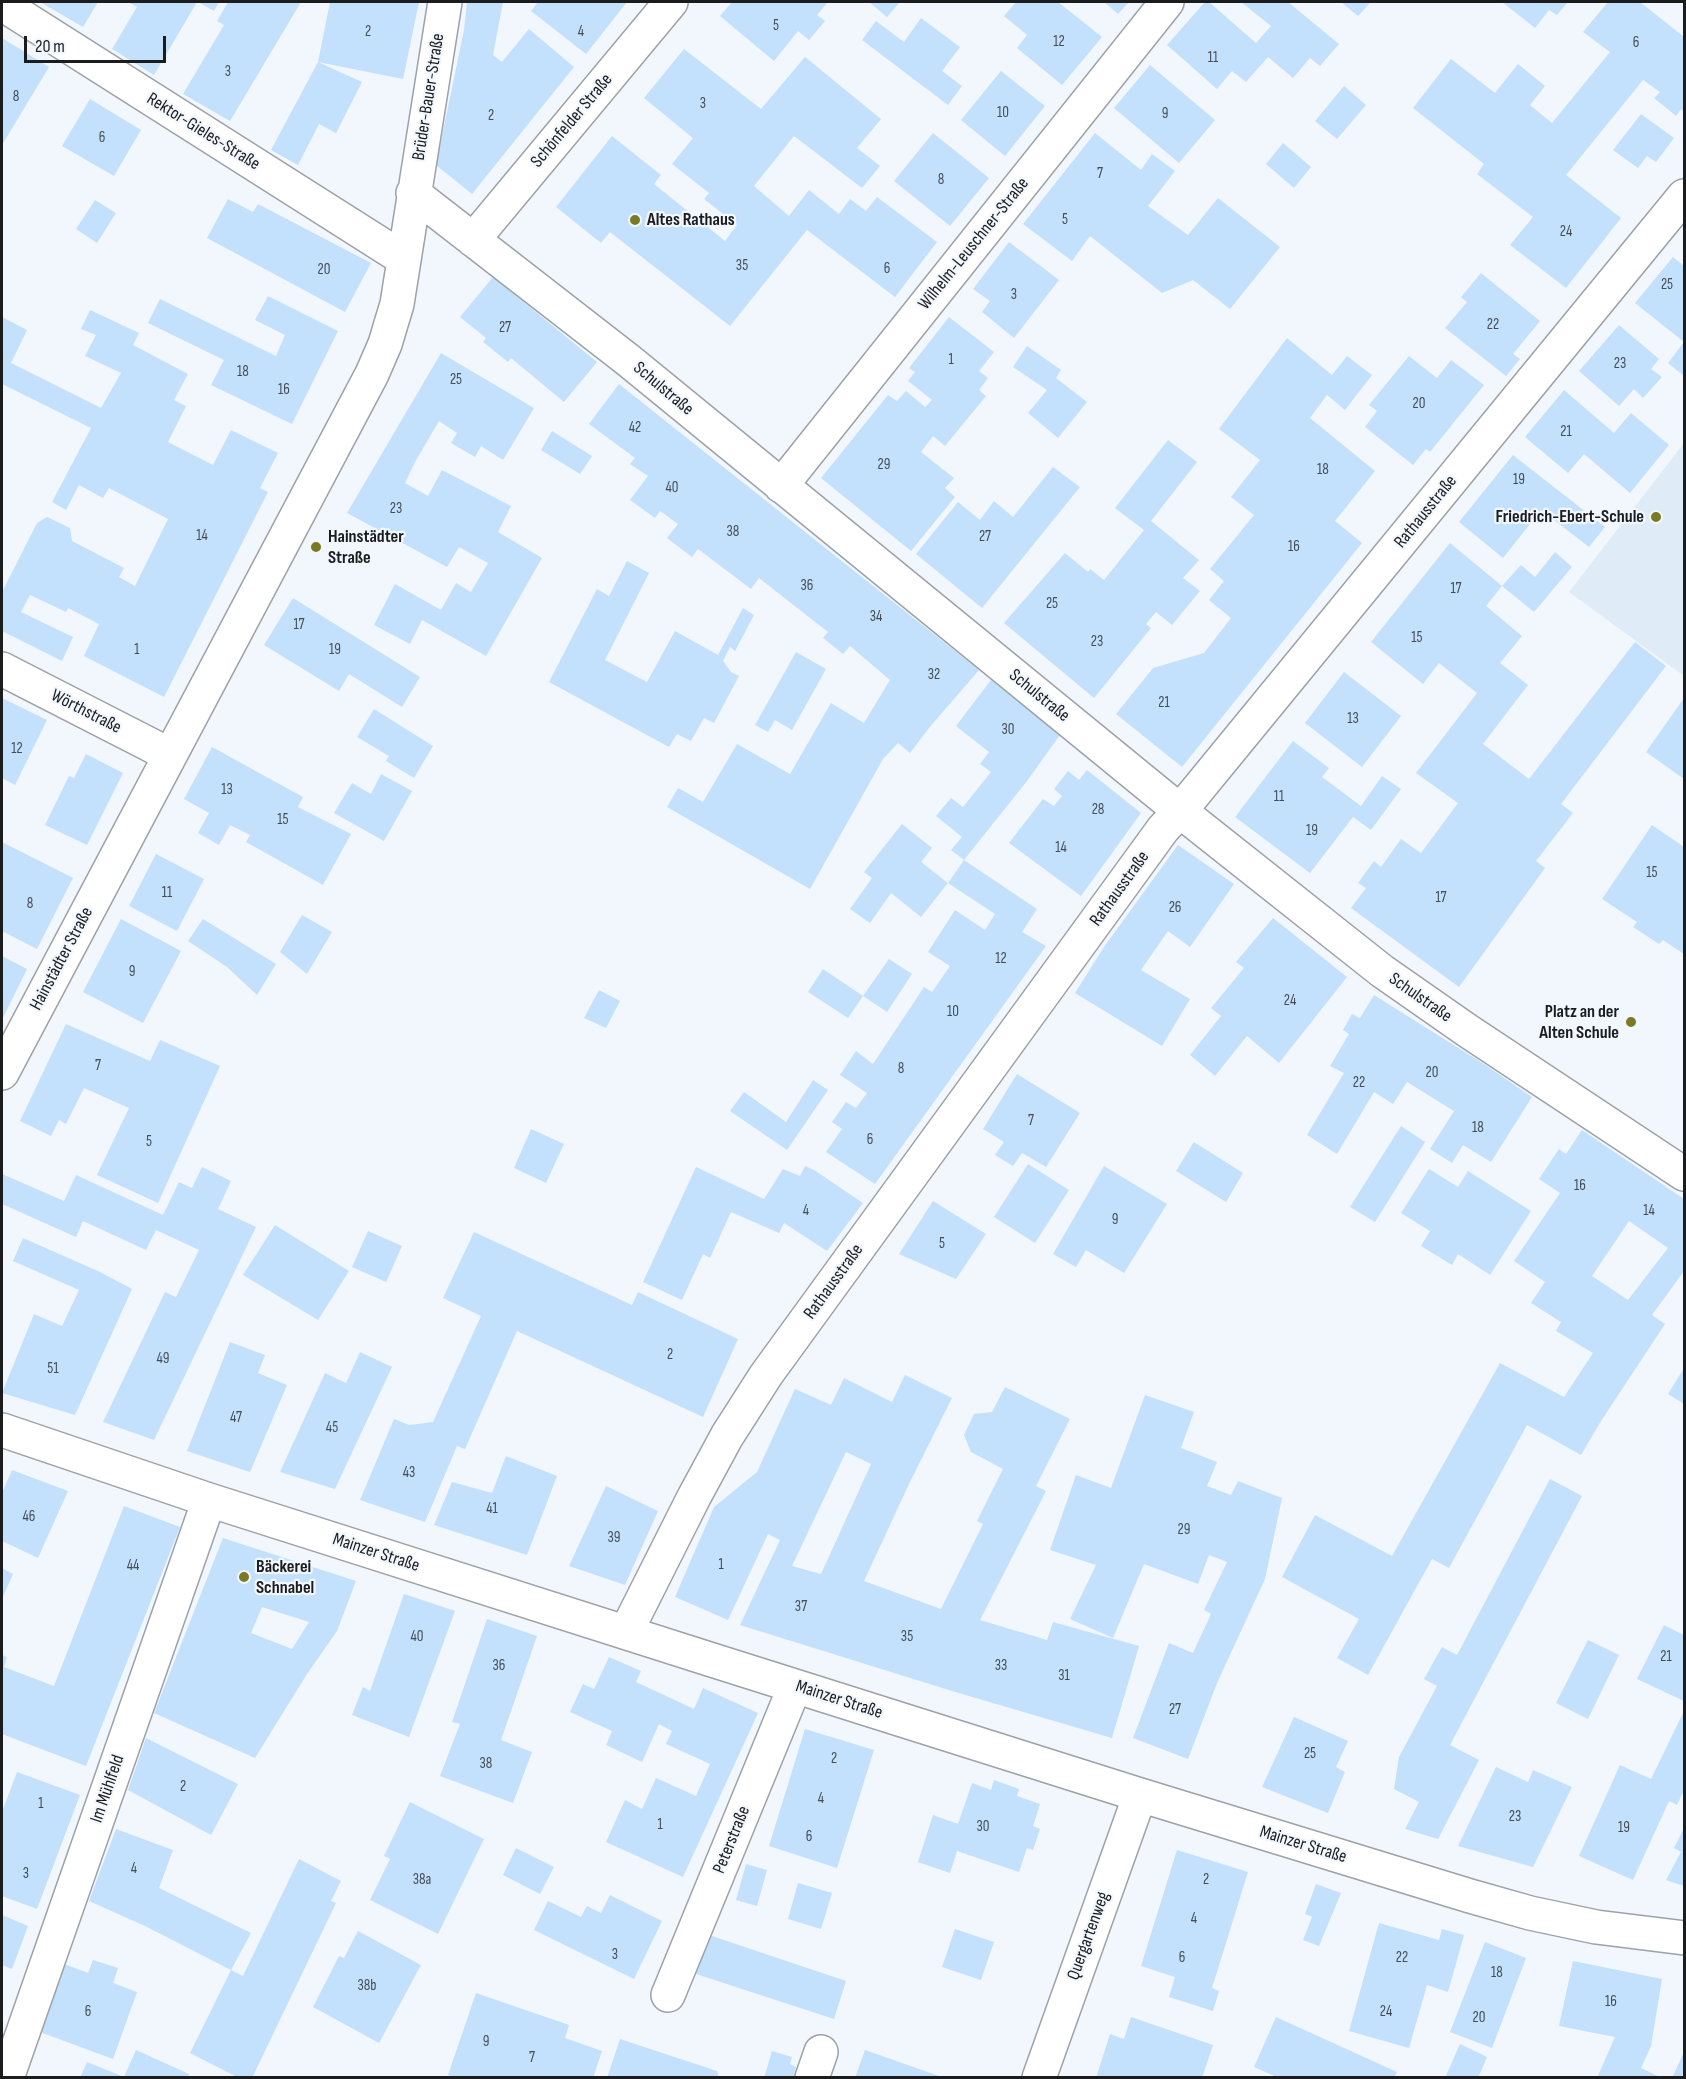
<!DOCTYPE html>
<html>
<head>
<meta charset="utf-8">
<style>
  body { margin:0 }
  #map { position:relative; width:1686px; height:2079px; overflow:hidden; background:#f1f7fd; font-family:"Sofia Sans Condensed",sans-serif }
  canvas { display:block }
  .frame { position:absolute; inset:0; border:3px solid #1a1c1e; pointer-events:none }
  .scale { position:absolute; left:24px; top:36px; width:142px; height:27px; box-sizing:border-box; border:3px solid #1a1c1e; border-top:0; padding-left:8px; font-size:18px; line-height:21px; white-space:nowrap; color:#1a1c1e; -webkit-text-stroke:4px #f1f7fd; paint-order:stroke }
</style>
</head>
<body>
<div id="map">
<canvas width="1686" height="2079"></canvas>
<div class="frame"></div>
<div class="scale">20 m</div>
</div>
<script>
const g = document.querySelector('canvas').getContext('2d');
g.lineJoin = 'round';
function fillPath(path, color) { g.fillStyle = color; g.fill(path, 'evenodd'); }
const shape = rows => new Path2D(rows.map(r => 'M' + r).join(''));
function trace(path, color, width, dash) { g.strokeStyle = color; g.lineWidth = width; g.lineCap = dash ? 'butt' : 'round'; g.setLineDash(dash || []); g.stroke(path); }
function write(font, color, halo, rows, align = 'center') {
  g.font = font + ' "Sofia Sans Condensed",sans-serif'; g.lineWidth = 4.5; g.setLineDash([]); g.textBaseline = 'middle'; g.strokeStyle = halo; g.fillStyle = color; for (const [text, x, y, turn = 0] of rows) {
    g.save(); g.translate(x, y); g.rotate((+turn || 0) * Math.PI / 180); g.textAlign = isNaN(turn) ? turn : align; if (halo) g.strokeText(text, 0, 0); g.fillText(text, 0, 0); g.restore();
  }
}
fillPath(shape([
  [1684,443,1684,676,1569,592]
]), '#dfebf6');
fillPath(shape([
  [40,2,98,2,83,27],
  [131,2,197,2,154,75,112,49,137,7,130,3],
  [198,2,219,2,214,11],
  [228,2,301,2,230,121,183,94,224,25,217,21],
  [330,2,419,2,403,79,318,62,362,82,336,133,319,124,298,165,271,150,318,62],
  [467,2,503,2,493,55,502,62,529,29,574,67,472,194,436,165,464,30],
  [538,2,627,2,586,54,531,11],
  [732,2,828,2,817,15,825,21,809,40,798,31,774,61,720,16],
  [869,2,900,2,887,17],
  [1016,2,1058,2,1102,37,1062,85,1017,48,1027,35,1004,16],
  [1104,2,1129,2,1118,14],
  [1205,2,1209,2,1256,43,1271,26,1241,2,1288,2,1339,44,1320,66,1310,58,1293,78,1268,57,1246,82,1232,71,1217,89,1167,45],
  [1341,2,1371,2,1358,16],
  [1502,2,1568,2,1557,15,1549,10,1535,28],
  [1608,2,1640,2,1684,37,1684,112,1681,109,1676,116,1654,98,1660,92,1643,80,1566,175,1621,218,1566,288,1510,245,1533,217,1477,174,1484,164,1413,108,1451,59,1495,93,1518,64,1545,86,1530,105,1552,123,1610,52,1583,32],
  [921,18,960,47,942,71,962,86,948,105,862,40,876,21,904,42],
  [2,38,49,67,2,145],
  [684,49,761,109,805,57,881,119,857,148,880,166,862,188,794,136,754,186,789,216,809,190,839,214,850,199,866,211,877,197,937,242,895,297,807,230,730,326,610,232,601,243,556,207,612,136,661,175,654,184,725,241,737,225,704,199,709,193,672,164,693,138,644,98],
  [1150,65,1215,120,1179,163,1114,108],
  [1001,71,1045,106,1005,156,961,120],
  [1344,86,1366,105,1337,139,1315,121],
  [90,99,141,130,114,176,62,146],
  [1641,114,1674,138,1656,162,1647,156,1638,168,1613,150],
  [933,133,989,178,950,226,894,181],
  [1095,133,1141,170,1152,154,1175,171,1148,206,1188,235,1218,198,1280,247,1230,309,1193,280,1162,293,1090,236,1072,261,1023,224],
  [1283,143,1311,167,1294,188,1266,164],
  [228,199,253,212,258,204,371,263,345,312,207,238],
  [95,200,116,213,97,243,76,229],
  [1009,242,1059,280,1014,338,982,312,990,301,973,289],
  [1673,257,1684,266,1684,376,1668,363,1684,342,1635,303],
  [1481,273,1540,321,1513,354,1520,359,1506,376,1445,328,1467,302,1461,297],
  [493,277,597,362,564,402,511,358,508,362,483,342,486,338,460,317],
  [268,296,338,331,292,424,211,385,224,360,148,323,160,299,276,356,285,335,255,320],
  [90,310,139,333,133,345,188,374,174,400,186,406,168,442,213,465,231,430,278,453,260,488,268,492,164,697,84,656,99,624,68,608,66,612,30,595,21,612,73,637,62,661,2,631,2,592,37,523,47,517,70,528,72,541,124,568,119,577,135,586,168,519,109,488,103,498,79,485,66,510,52,502,91,428,2,384,2,363,3,359,2,358,2,317,27,330,11,363,101,408,121,373,85,356,96,335,81,329],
  [949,317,994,352,979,371,988,378,979,390,986,396,945,446,933,436,921,452,954,478,945,488,955,497,911,551,821,478,888,395,897,401,906,391,925,407,932,400,908,381,915,372,909,368],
  [1619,325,1659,359,1651,369,1662,377,1643,398,1634,389,1619,406,1579,371],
  [1287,338,1332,375,1347,356,1372,375,1345,410,1327,395,1310,418,1375,471,1335,521,1362,543,1182,767,1116,714,1153,668,1204,653,1231,618,1209,600,1224,581,1210,569,1254,515,1231,497,1260,460,1219,429],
  [1027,346,1061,370,1056,378,1087,402,1058,438,1028,413,1047,390,1013,367],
  [441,353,534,408,503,460,481,446,475,457,451,443,457,433,439,421,415,462,405,483,428,496,442,470,511,506,498,532,542,558,486,656,422,620,410,644,374,625,395,584,441,610,456,583,471,592,488,563,459,547,447,567,347,513],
  [1409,356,1437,378,1451,360,1484,385,1430,452,1426,449,1413,465,1365,427,1377,411,1369,405],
  [619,384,979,670,929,728,910,753,898,743,883,759,810,889,667,807,678,788,703,802,737,744,790,774,831,703,864,723,890,680,850,646,843,654,823,638,828,632,759,578,751,589,698,549,692,557,667,538,678,524,660,511,655,518,630,500,648,476,630,464,635,458,589,424],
  [1564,390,1614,433,1631,413,1669,445,1630,493,1584,454,1568,473,1525,437],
  [552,431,592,456,580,474,541,450],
  [1168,440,1197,462,1151,521,1199,560,1183,578,1200,591,1172,625,1156,612,1146,624,1151,628,1094,698,1004,623,1065,553,1088,572,1090,569,1104,580,1144,530,1115,508],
  [1513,455,1605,527,1589,547,1541,510,1503,558,1459,522],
  [1053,467,1080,487,982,608,916,554,958,502,980,520,994,501,1013,517],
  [1450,543,1502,586,1521,565,1535,577,1555,552,1572,567,1534,612,1502,586,1486,606,1522,636,1500,663,1528,685,1483,744,1529,779,1635,642,1666,666,1561,804,1573,813,1536,861,1545,868,1459,987,1351,908,1366,888,1358,883,1374,861,1381,867,1401,839,1421,853,1458,803,1416,773,1477,693,1439,663,1423,684,1371,642],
  [627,561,649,573,605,660,647,682,675,631,718,655,743,608,754,615,735,651,730,647,723,661,731,672,739,676,714,723,704,718,691,741,677,734,669,747,549,682,597,589,609,596],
  [293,598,420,677,402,707,349,674,339,691,264,645],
  [796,652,826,669,792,730,775,720,768,732,755,725],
  [1344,672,1401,716,1362,767,1305,723],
  [991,680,1060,735,1027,781,964,860,1037,909,1022,932,1046,946,875,1184,826,1152,842,1129,832,1122,846,1102,856,1108,867,1093,840,1075,856,1051,873,1064,924,987,932,992,950,966,928,952,955,910,985,930,995,914,948,883,964,860,951,850,962,837,936,816,951,798,963,807,991,772,980,764,989,752,956,726],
  [2,698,47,720,15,785,2,778],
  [1684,698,1684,779,1646,752],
  [374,709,433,746,414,778,386,761,389,756,357,737],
  [1293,741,1329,768,1322,777,1361,806,1382,776,1401,789,1371,830,1353,817,1310,873,1235,817],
  [212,747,303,797,298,807,351,834,323,885,246,842,250,835,230,825,219,845,198,833,209,813,184,799],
  [86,754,123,773,87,845,45,825,69,776,74,778],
  [1087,770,1141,813,1081,896,1009,843,1043,799,1054,806,1062,796,1054,789,1068,771,1079,780],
  [381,774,412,791,384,841,334,813,352,783,371,794],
  [902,824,932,848,921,862,948,883,921,917,891,893,870,923,850,909,872,878,864,872],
  [1652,825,1684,847,1684,954,1663,940,1659,944,1633,927,1637,922,1602,899],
  [2,842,73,878,37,949,2,931],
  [1178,845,1234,884,1190,947,1168,931,1141,970,1190,999,1162,1046,1075,993,1104,947],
  [156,854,204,879,177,931,129,906],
  [302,915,332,932,307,974,280,952],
  [1273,918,1347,977,1279,1063,1247,1036,1215,1076,1190,1055,1221,1016,1211,1008,1244,968,1236,962],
  [121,919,181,951,143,1023,83,992],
  [203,919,276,964,257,995,227,967,188,941],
  [2,956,27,969,2,1020],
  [889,959,912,974,887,1012,863,996],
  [823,969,863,996,848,1018,808,992],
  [599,990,620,1001,606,1028,584,1018],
  [1374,995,1484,1064,1532,1097,1491,1162,1463,1145,1452,1163,1430,1149,1454,1111,1407,1082,1393,1104,1374,1092,1337,1154,1307,1135,1344,1073,1330,1066,1349,1034,1343,1030,1352,1014,1360,1018],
  [66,1024,150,1061,160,1040,220,1066,158,1203,97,1175,129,1108,84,1088,66,1124,59,1120,51,1136,20,1121],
  [1017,1074,1080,1113,1046,1167,1022,1153,1013,1166,995,1155,1004,1142,983,1129],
  [813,1080,828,1090,787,1150,730,1111,744,1092,786,1122],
  [1401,1126,1425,1142,1375,1222,1350,1207],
  [531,1129,564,1144,546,1183,514,1168],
  [1582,1130,1684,1199,1684,1271,1652,1315,1665,1324,1601,1421,1581,1455,1527,1425,1449,1568,1432,1559,1368,1675,1337,1658,1359,1619,1282,1577,1315,1515,1392,1556,1500,1363,1564,1397,1593,1353,1556,1331,1561,1322,1531,1303,1545,1282,1514,1261,1560,1193,1539,1179,1559,1149,1566,1154],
  [1629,1221,1668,1248,1628,1300,1592,1276],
  [1194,1142,1243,1173,1226,1202,1176,1171],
  [1028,1164,1069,1190,1035,1243,994,1217],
  [805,1166,814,1170,863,1203,827,1251,784,1223,779,1233,731,1212,710,1258,703,1254,682,1300,643,1282,696,1167,764,1199,783,1169,800,1176],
  [1104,1166,1167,1204,1124,1273,1086,1250,1076,1267,1053,1254],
  [202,1167,231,1181,218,1209,256,1227,154,1440,103,1422,165,1292,176,1297,199,1250,156,1230,146,1250,83,1221,76,1237,2,1204,2,1174,64,1201,76,1175,163,1215,179,1182,192,1188],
  [1429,1169,1458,1187,1468,1171,1531,1211,1490,1275,1458,1254,1452,1265,1421,1246,1430,1231,1401,1213],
  [933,1201,986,1234,956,1279,899,1254],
  [275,1225,349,1271,318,1320,243,1275],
  [368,1231,402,1246,386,1282,352,1267],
  [474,1232,632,1305,638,1292,738,1339,703,1417,517,1331,465,1449,457,1446,425,1522,360,1500,394,1419,409,1425,433,1422,481,1316,443,1298],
  [23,1238,100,1272,132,1289,75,1415,2,1393,34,1314,62,1326,79,1290,13,1261],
  [230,1342,265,1355,258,1373,287,1385,250,1472,187,1451],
  [360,1352,392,1367,335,1489,280,1472,325,1373,346,1383],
  [1684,1368,1684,1404,1668,1394],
  [905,1375,952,1398,909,1484,864,1581,941,1609,983,1524,977,1521,1003,1469,971,1452,964,1435,974,1414,992,1412,1005,1387,1070,1419,1036,1486,1046,1491,980,1620,1047,1640,1053,1622,1139,1646,1112,1738,952,1691,740,1625,780,1540,768,1534,728,1620,675,1597,714,1507,757,1472,795,1389,831,1405,844,1378,892,1402],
  [846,1452,871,1464,821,1574,792,1566],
  [1145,1395,1194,1412,1181,1448,1217,1462,1207,1486,1231,1495,1238,1481,1282,1498,1265,1579,1217,1683,1188,1759,1133,1738,1169,1643,1193,1653,1211,1614,1204,1610,1227,1562,1209,1555,1198,1584,1144,1564,1113,1638,1070,1619,1096,1565,1050,1550,1076,1475,1111,1488],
  [506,1456,557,1476,527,1555,434,1525,452,1482,492,1493],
  [12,1470,68,1491,38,1558,2,1541,2,1493],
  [1550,1479,1582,1496,1450,1745,1479,1760,1438,1839,1405,1829,1419,1802,1394,1789,1399,1757,1437,1686,1424,1679,1442,1647,1457,1655],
  [606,1486,658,1511,625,1585,569,1566],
  [124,1506,180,1527,86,1766,2,1734,2,1655,7,1657,4,1667,54,1686],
  [223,1538,356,1581,337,1631,307,1674,255,1758,154,1713],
  [262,1607,309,1622,292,1649,251,1633],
  [2,1568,13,1574,2,1599],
  [404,1594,455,1611,409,1737,352,1715,363,1687,370,1691],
  [487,1619,537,1636,501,1740,532,1752,513,1803,440,1776,460,1724,452,1722],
  [1664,1625,1684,1635,1684,1701,1637,1679],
  [1588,1640,1619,1655,1588,1719,1556,1703],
  [609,1657,641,1671,636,1682,694,1709,703,1688,758,1713,683,1877,606,1842,625,1800,642,1809,656,1778,696,1796,710,1764,666,1744,672,1731,659,1724,642,1762,606,1745,612,1731,570,1712,583,1684,594,1689],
  [1684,1711,1684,1790,1677,1805,1669,1801,1633,1880,1579,1856,1620,1765,1651,1779],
  [1294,1717,1348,1741,1336,1767,1345,1772,1328,1813,1262,1787],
  [805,1729,874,1750,837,1868,769,1846],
  [146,1738,238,1784,211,1835,128,1790],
  [1496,1767,1528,1782,1533,1770,1572,1787,1533,1867,1458,1846],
  [17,1772,80,1795,37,1909,2,1896,2,1812],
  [994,1780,1019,1789,1017,1796,1040,1804,1033,1826,1040,1829,1033,1850,1027,1848,1019,1872,957,1851,950,1873,918,1862,933,1815,958,1824,972,1783,991,1790],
  [410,1802,484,1839,438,1934,370,1900,390,1859,384,1856],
  [1684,1828,1684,1886,1666,1880,1681,1852,1674,1848],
  [116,1829,173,1850,159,1888,251,1933,231,1970,145,1926,89,1901],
  [516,1848,554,1867,540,1894,503,1875],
  [1177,1850,1248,1872,1212,1988,1219,1991,1213,2011,1169,1997,1175,1977,1141,1966],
  [299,1859,341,1881,331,1901,336,1903,252,2078,239,2078,190,2053,231,1970,243,1976],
  [746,1864,767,1870,757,1906,736,1900],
  [798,1883,832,1893,821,1929,788,1919],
  [1316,1884,1341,1893,1319,1946,1303,1940,1312,1917,1305,1914],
  [610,1895,662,1921,634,1979,534,1930,548,1901,581,1917,587,1906,601,1913],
  [2,1915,28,1926,12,1969,2,1965],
  [1379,1923,1439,1940,1442,1929,1464,1935,1448,1992,1427,1985,1409,2048,1349,2031],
  [955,1929,994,1942,981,1980,942,1967],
  [358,1931,421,1965,379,2043,313,2007,339,1956,344,1958],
  [709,1935,846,1981,834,2019,696,1974],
  [1485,1942,1526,1958,1492,2048,1450,2032],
  [93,1960,118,1968,113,1983,137,1992,113,2059,40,2032,64,1964,88,1973],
  [1573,1961,1662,1979,1651,2046,1641,2068,1662,2078,1597,2078,1615,2037,1559,2026],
  [476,1993,569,2025,565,2038,602,2051,593,2078,457,2078,448,2075],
  [1131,2017,1213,2045,1202,2078,1096,2078,1110,2034,1124,2039],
  [1276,2017,1397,2072,1394,2078,1279,2078,1254,2067],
  [620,2039,717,2071,719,2078,607,2078],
  [1460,2044,1487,2057,1478,2078,1445,2078],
  [136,2050,189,2074,188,2078,80,2078,87,2062,124,2077],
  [865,2050,942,2077,942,2078,855,2078],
  [772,2051,792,2057,790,2064,796,2067,793,2078,764,2078],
  [1683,2054,1684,2055,1684,2078,1672,2078]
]), '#c3e0fd');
const street = shape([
  [2,4,404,259],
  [413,193,628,360,1180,811,1382,971,1468,1031,1684,1174],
  [473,240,671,2],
  [781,486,1167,2],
  [2,669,170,755],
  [2,1073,372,374,385,344,397,304,445,2],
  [2,1430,209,1500,709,1659,1140,1795,1470,1896,1530,1913,1596,1927,1684,1938],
  [626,1632,694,1497,727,1436,766,1375,1163,829,1180,811,1684,196],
  [668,1995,795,1686],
  [7,2078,209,1500],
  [812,2078,821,2052],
  [1039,2078,1140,1795]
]);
trace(street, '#9ca2a7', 36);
trace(street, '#fff', 33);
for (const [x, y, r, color] of [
  [635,220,6,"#797a21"],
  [1656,517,6,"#797a21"],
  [316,547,6,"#797a21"],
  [1631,1022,6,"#797a21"],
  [244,1577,6,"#797a21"]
]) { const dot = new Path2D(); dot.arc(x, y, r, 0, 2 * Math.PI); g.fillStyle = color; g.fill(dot); trace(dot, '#f1f7fd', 2); }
write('15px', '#444d56', null, [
  ["5",776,26],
  ["2",368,32],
  ["4",581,32],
  ["12",1059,42],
  ["6",1636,43],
  ["11",1213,58],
  ["3",228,72],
  ["8",16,97],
  ["3",703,104],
  ["10",1003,113],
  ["9",1165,114],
  ["2",491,116],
  ["6",102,138],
  ["7",1100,174],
  ["8",941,180],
  ["5",1065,220],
  ["24",1566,232],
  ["35",742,266],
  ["6",887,269],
  ["20",324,270],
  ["25",1667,285],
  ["3",1014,295],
  ["22",1493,325],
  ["27",505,328],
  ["1",951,360],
  ["23",1620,364],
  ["18",243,372],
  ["25",456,380],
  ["16",284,390],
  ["20",1419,404],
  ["42",635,428],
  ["21",1566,432],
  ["29",884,465],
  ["18",1323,470],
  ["19",1519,480],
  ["40",672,488],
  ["23",396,509],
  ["38",733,532],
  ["14",202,536],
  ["27",985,537],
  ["16",1294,547],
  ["36",807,586],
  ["17",1456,589],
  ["25",1052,604],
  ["34",876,617],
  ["17",299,625],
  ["15",1417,638],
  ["23",1097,642],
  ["1",137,650],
  ["19",335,650],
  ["32",934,675],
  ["21",1164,703],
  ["13",1353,719],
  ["30",1008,730],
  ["12",17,749],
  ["13",227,790],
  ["11",1279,797],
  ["28",1098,810],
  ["15",283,820],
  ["19",1312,831],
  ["14",1061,848],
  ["15",1652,873],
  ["11",167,893],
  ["17",1441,898],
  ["8",30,904],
  ["26",1175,908],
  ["12",1001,959],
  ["9",132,972],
  ["24",1290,1001],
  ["10",953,1012],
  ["7",98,1066],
  ["8",901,1069],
  ["20",1432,1073],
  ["22",1359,1083],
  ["7",1031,1121],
  ["18",1478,1128],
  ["6",870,1140],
  ["5",149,1142],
  ["16",1580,1186],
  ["4",806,1211],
  ["14",1649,1211],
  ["9",1115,1220],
  ["5",942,1244],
  ["2",670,1355],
  ["49",163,1359],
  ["51",53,1369],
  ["47",236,1418],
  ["45",332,1428],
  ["43",409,1473],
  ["41",492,1509],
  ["46",29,1517],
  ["29",1184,1530],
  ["39",614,1538],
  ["1",721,1565],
  ["44",133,1566],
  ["37",801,1607],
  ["40",417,1637],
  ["35",907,1637],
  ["21",1666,1657],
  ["36",499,1666],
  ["33",1001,1666],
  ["31",1064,1676],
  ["27",1175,1710],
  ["25",1310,1754],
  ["2",834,1759],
  ["38",486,1764],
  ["2",183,1787],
  ["4",821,1799],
  ["1",41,1804],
  ["23",1515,1817],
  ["1",660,1825],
  ["30",983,1827],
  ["19",1624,1828],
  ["6",809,1837],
  ["4",134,1869],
  ["3",26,1874],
  ["38a",422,1880],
  ["2",1206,1880],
  ["4",1194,1919],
  ["3",615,1955],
  ["6",1182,1958],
  ["22",1402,1958],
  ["18",1497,1973],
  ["38b",367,1986],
  ["16",1611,2002],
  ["6",88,2012],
  ["24",1386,2012],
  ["20",1479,2018],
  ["9",486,2042],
  ["7",532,2058]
]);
write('18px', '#1a1c1e', '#f1f7fd', [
  ["Brüder-Bauer-Straße",429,97,-81],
  ["Schönfelder Straße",572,121,-50],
  ["Rektor-Gieles-Straße",203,132,32],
  ["Wilhelm-Leuschner-Straße",974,244,-51],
  ["Schulstraße",663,389,40],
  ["Rathausstraße",1426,512,-51],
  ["Schulstraße",1039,696,39],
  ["Wörthstraße",86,712,27],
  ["Rathausstraße",1120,889,-54],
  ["Hainstädter Straße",62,959,-62],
  ["Schulstraße",1420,998,35],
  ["Rathausstraße",834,1282,-54],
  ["Mainzer Straße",376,1553,18],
  ["Mainzer Straße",839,1700,18],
  ["Im Mühlfeld",108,1789,-71],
  ["Peterstraße",732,1840,-68],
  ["Mainzer Straße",1303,1845,17],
  ["Quergartenweg",1089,1936,-70]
]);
write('bold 18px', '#1a1c1e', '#f1f7fd', [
  ["Altes Rathaus",647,220],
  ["Friedrich-Ebert-Schule",1644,517,"right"],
  ["Hainstädter",328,537],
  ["Straße",328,558],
  ["Platz an der",1619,1012,"right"],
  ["Alten Schule",1619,1033,"right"],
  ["Bäckerei",256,1567],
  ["Schnabel",256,1588]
], 'left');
</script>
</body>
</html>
